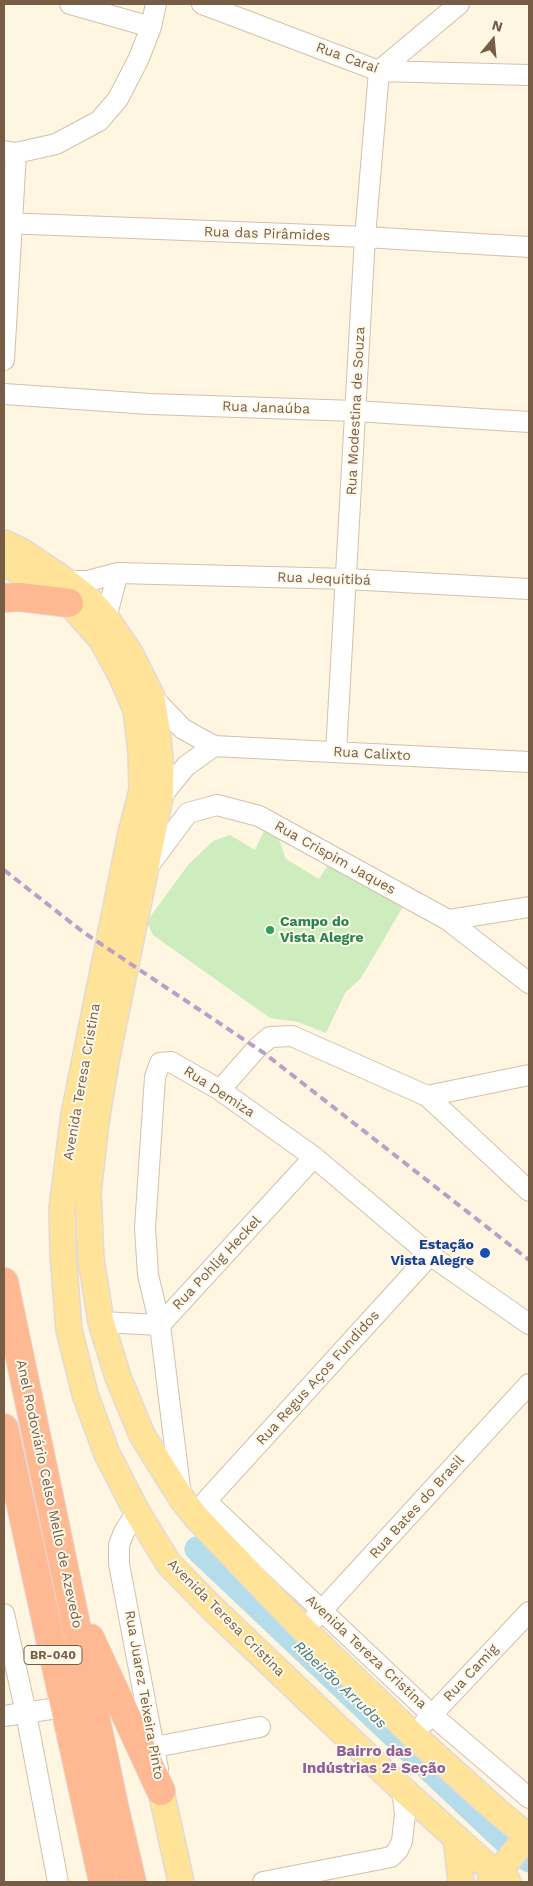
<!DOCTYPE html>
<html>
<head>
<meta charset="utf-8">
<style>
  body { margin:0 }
  #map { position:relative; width:533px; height:1886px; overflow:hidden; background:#fef6e1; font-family:"Work Sans",sans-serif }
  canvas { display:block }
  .frame { position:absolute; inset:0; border:5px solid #785d46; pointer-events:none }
  .north { position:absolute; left:468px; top:15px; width:50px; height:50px; -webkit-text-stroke:4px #fff9ea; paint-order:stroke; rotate:17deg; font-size:14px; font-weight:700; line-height:20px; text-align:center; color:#785d46 }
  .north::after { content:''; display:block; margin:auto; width:18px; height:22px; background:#785d46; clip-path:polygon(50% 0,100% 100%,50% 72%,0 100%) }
</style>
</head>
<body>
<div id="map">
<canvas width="533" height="1886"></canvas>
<div class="frame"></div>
<div class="north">N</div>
</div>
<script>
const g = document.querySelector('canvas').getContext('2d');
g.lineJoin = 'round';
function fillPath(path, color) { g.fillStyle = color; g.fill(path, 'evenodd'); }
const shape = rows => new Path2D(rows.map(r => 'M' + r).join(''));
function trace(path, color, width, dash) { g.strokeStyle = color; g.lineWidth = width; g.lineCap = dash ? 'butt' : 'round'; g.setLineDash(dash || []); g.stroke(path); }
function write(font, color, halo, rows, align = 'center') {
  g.font = font + ' "Work Sans",sans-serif'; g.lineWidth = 4; g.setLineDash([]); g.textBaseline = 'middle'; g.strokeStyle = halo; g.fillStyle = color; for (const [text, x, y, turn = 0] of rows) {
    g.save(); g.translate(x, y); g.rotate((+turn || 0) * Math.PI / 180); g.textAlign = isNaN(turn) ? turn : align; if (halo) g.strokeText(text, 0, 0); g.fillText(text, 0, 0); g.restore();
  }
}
fillPath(shape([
  [265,829,277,834,286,859,319,879,330,862,404,905,361,978,345,993,326,1033,298,1022,270,1018,153,935,148,925,150,917,188,865,213,841,230,835,255,850]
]), '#cdedbf');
trace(shape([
  [197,1549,504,1840,529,1860]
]), '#b4dcea', 25);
const minor = shape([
  [70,4,151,27],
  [202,4,379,71,529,75],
  [4,151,16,153,56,144,99,121,118,99,139,58,151,27,156,4],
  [4,223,365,237,529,247],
  [4,360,16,153],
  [4,394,150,404,355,411,529,422],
  [66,581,88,581,118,573,347,579,529,589],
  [106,618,118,573],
  [152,697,183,729,214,746,529,762],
  [336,752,365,237,379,71,459,4],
  [160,798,186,766,214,746],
  [147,868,188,813,217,805,259,816,448,920,529,983],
  [448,920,529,907],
  [220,1090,257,1048,270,1037,292,1036,427,1096,529,1075],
  [427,1096,529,1191],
  [430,1255,206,1501,432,1715,529,1798],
  [101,1322,160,1325],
  [160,1325,314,1157],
  [181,1496,160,1325,148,1275,145,1228,155,1077,160,1063,171,1062,220,1090,314,1157,430,1255,529,1324],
  [137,1512,124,1532,119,1545,119,1564,158,1769],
  [4,1614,26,1713,58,1882],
  [313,1620,529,1384],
  [4,1716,64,1707],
  [424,1723,529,1612],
  [155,1747,260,1727],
  [263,1882,391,1857,398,1850,402,1841,405,1814,402,1789]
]);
const major = shape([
  [4,543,23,552,66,581,89,599,106,618,130,653,152,697,157,729,161,769,160,798,107,1056,96,1122,88,1193,91,1259,101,1322,118,1377,142,1435,182,1499,197,1518,304,1630,413,1735,497,1811,529,1837],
  [4,564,13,568,69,603,102,640,122,677,136,710,141,752,142,790,131,833,74,1114,62,1209,63,1253,69,1330,85,1394,107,1454,137,1512,169,1564,212,1608,402,1789,496,1874,508,1882],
  [161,1791,181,1882],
  [456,1838,461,1882],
  [490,1882,529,1835]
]);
const highway = shape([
  [4,598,20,597,69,603],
  [4,1282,115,1810,132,1882],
  [4,1428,103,1882],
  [90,1638,161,1791]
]);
trace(minor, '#d2c1aa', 22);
trace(major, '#e1dbd6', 28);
trace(highway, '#e1dbd6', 30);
trace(minor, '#fff', 20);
trace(major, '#ffe398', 25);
trace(highway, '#feb992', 28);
trace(shape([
  [4,870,83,932,264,1053,529,1260]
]), '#ba9fc9', 4, [8, 5]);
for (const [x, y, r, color] of [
  [270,930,5,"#2e9e5b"],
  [485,1253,6,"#1a4fb4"]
]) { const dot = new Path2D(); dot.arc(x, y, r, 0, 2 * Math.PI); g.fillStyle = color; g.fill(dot); trace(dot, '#fff9ea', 2); }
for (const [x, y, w] of [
  [53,1655,58]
]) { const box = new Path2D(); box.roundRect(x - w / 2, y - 9.5, w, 19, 4); g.fillStyle = '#fff9ea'; g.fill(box); trace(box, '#785d46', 1); }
write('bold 12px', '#785d46', null, [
  ["BR-040",53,1655]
]);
write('14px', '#785d46', '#fff9ea', [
  ["Rua Caraí",347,58,20],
  ["Rua das Pirâmides",267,234,2],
  ["Rua Janaúba",266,408,2],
  ["Rua Modestina de Souza",356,411,-87],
  ["Rua Jequitibá",324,579,2],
  ["Rua Calixto",372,754,3],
  ["Rua Crispim Jaques",335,858,29],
  ["Avenida Teresa Cristina",82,1082,-80],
  ["Rua Demiza",219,1092,33],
  ["Rua Pohlig Heckel",217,1263,-47],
  ["Rua Regus Aços Fundidos",318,1378,-48],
  ["Anel Rodoviário Celso Mello de Azevedo",49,1494,78],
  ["Rua Bates do Brasil",417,1507,-48],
  ["Avenida Teresa Cristina",226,1618,45],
  ["Avenida Tereza Cristina",366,1652,43],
  ["Rua Camig",471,1673,-47],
  ["Rua Juarez Teixeira Pinto",144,1695,80]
]);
write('bold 14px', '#27864d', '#fff9ea', [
  ["Campo do",280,922],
  ["Vista Alegre",280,938]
], 'left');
write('bold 14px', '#164399', '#fff9ea', [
  ["Estação",474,1245],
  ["Vista Alegre",474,1261]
], 'right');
write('italic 15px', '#3d798e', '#fff9ea', [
  ["Ribeirão Arrudas",340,1685,43]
]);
write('bold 15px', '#8e609c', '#fff9ea', [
  ["Bairro das",374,1752],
  ["Indústrias 2ª Seção",374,1769]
]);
</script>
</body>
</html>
